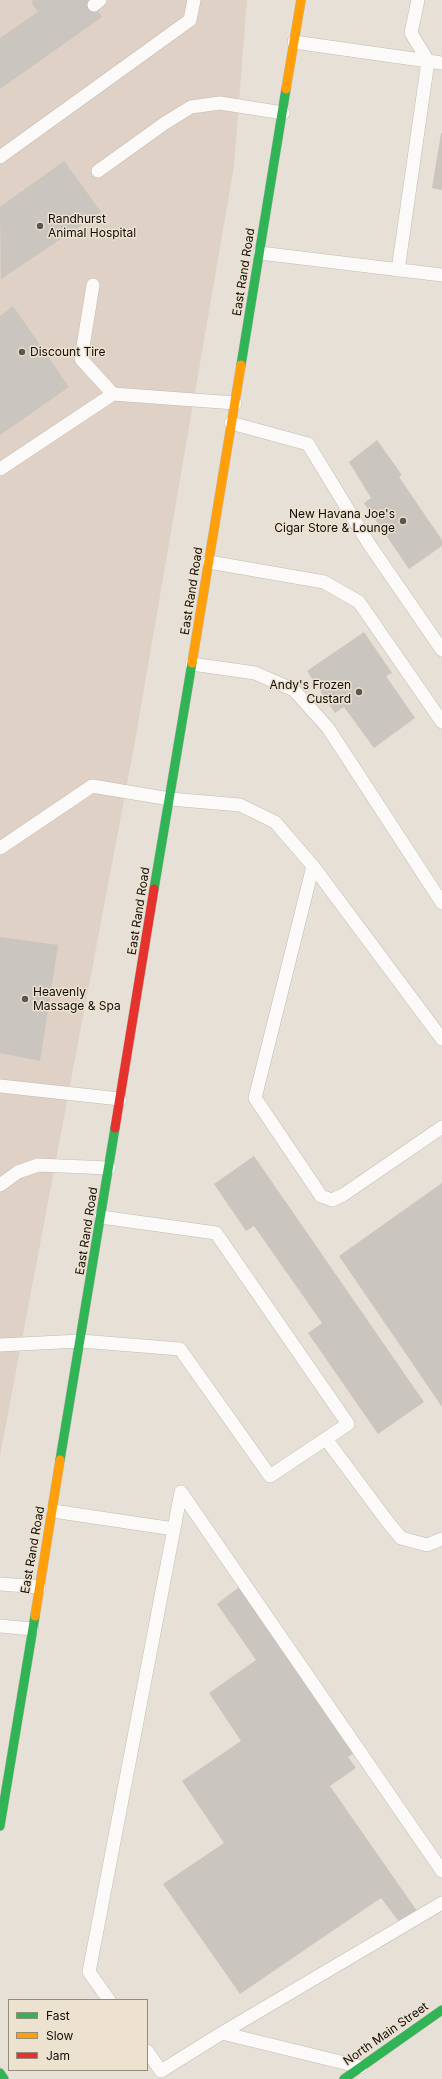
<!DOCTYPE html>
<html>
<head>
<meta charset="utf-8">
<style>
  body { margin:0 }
  #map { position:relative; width:442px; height:2079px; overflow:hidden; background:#e7e0d6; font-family:Inter,sans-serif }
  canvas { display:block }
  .legend { position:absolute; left:8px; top:1999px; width:140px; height:72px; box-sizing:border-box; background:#ede1d0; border:1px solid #958c80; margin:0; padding:5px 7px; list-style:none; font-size:12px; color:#100d07 }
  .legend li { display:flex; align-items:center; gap:8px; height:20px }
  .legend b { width:20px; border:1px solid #958c80 }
</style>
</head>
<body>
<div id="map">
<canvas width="442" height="2079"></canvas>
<ul class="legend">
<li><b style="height:5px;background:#30b455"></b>Fast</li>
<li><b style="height:5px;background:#ff9f0a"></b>Slow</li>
<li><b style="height:5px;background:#e5322d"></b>Jam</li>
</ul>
</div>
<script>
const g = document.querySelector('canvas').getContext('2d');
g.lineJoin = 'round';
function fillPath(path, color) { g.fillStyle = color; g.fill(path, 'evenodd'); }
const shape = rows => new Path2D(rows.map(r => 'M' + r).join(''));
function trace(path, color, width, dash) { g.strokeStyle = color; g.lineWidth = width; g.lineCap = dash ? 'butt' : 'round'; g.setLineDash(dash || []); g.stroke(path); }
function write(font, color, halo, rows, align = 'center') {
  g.font = font + ' Inter,sans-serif'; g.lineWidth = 3; g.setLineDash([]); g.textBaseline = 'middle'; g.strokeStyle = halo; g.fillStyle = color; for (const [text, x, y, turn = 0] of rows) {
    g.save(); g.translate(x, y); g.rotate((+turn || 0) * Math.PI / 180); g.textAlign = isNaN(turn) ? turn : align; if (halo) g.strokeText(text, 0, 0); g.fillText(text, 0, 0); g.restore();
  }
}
fillPath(shape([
  [0,0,247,0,234,166,134,747,0,1456]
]), '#dfd1c6');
fillPath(shape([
  [34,0,91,0,102,17,0,89,0,38,38,12,31,2],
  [441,133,442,133,442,190,432,188],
  [64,161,101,212,1,279,0,207],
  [13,306,69,387,0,435,0,316],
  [377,440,402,475,399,477,442,540,442,546,409,569,364,503,371,498,349,462],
  [364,632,392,673,386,676,415,718,374,748,344,707,335,713,307,671],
  [0,937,58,945,40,1061,0,1053],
  [254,1156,424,1402,378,1434,308,1333,322,1323,254,1226,246,1231,214,1184],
  [442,1183,442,1407,339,1256],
  [239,1587,354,1753,348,1757,356,1768,330,1786,417,1911,400,1923,381,1898,240,1994,163,1884,224,1843,182,1781,241,1741,209,1693,256,1660,217,1604]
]), '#cac5be');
const lane = shape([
  [418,0,411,33,428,61],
  [94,5,100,0],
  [294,42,428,61],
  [0,157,190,20,194,0],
  [98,171,165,123,191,107,220,103,283,113],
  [260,253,442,275],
  [398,270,428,61,442,63],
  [93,285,81,359,113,394],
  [231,423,308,444,369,544,442,650],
  [0,469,113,394,235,403],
  [209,562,324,582,359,602,442,722],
  [192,664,255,673,294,690,328,728,442,903],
  [0,848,92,786,170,799,240,805,275,822,313,866,255,1098,321,1196,332,1200,343,1195,442,1127],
  [313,866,442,1039],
  [0,1086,120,1099],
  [0,1185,18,1172,38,1165,109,1168],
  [0,1345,81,1341,180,1349,270,1476,348,1424,216,1233,101,1217],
  [326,1439,387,1521,401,1538,427,1545,442,1539],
  [53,1511,174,1529],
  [0,1584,39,1587],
  [0,1626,32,1629],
  [109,2000,89,1972,181,1492,442,1871],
  [222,2033,361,2067],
  [147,2051,161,2071,222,2033,442,1903]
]);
const fast = shape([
  [241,365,286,89],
  [154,889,192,663],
  [60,1460,115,1128],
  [0,1826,35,1616],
  [0,2073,4,2079],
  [344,2079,442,2010]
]);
const slow = shape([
  [286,89,301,0],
  [192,663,241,365],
  [35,1616,60,1460]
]);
const jam = shape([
  [115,1128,154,889]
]);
trace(lane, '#c0bbb4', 14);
trace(fast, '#c0bbb4', 10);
trace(slow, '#c0bbb4', 10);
trace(jam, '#c0bbb4', 10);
trace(lane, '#fbfaf9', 13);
trace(fast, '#30b455', 9);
trace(slow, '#ff9f0a', 9);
trace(jam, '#e5322d', 9);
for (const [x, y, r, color] of [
  [40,226,4,"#5b574f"],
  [22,352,4,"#5b574f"],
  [403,521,4,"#5b574f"],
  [359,692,4,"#5b574f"],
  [25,999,4,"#5b574f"]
]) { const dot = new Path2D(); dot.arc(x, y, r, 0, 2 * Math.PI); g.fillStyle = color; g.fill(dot); trace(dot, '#ede1d0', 1.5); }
write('12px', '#100d07', '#ede1d0', [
  ["Randhurst",48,219],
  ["Animal Hospital",48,233],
  ["Discount Tire",30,352],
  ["New Havana Joe's",395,514,"right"],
  ["Cigar Store & Lounge",395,528,"right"],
  ["Andy's Frozen",351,685,"right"],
  ["Custard",351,699,"right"],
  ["Heavenly",33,992],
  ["Massage & Spa",33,1006]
], 'left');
write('12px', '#100d07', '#ede1d0', [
  ["East Rand Road",244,272,-81],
  ["East Rand Road",192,591,-81],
  ["East Rand Road",139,911,-81],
  ["East Rand Road",87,1231,-81],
  ["East Rand Road",33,1550,-80],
  ["North Main Street",386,2034,-35]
]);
</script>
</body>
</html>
